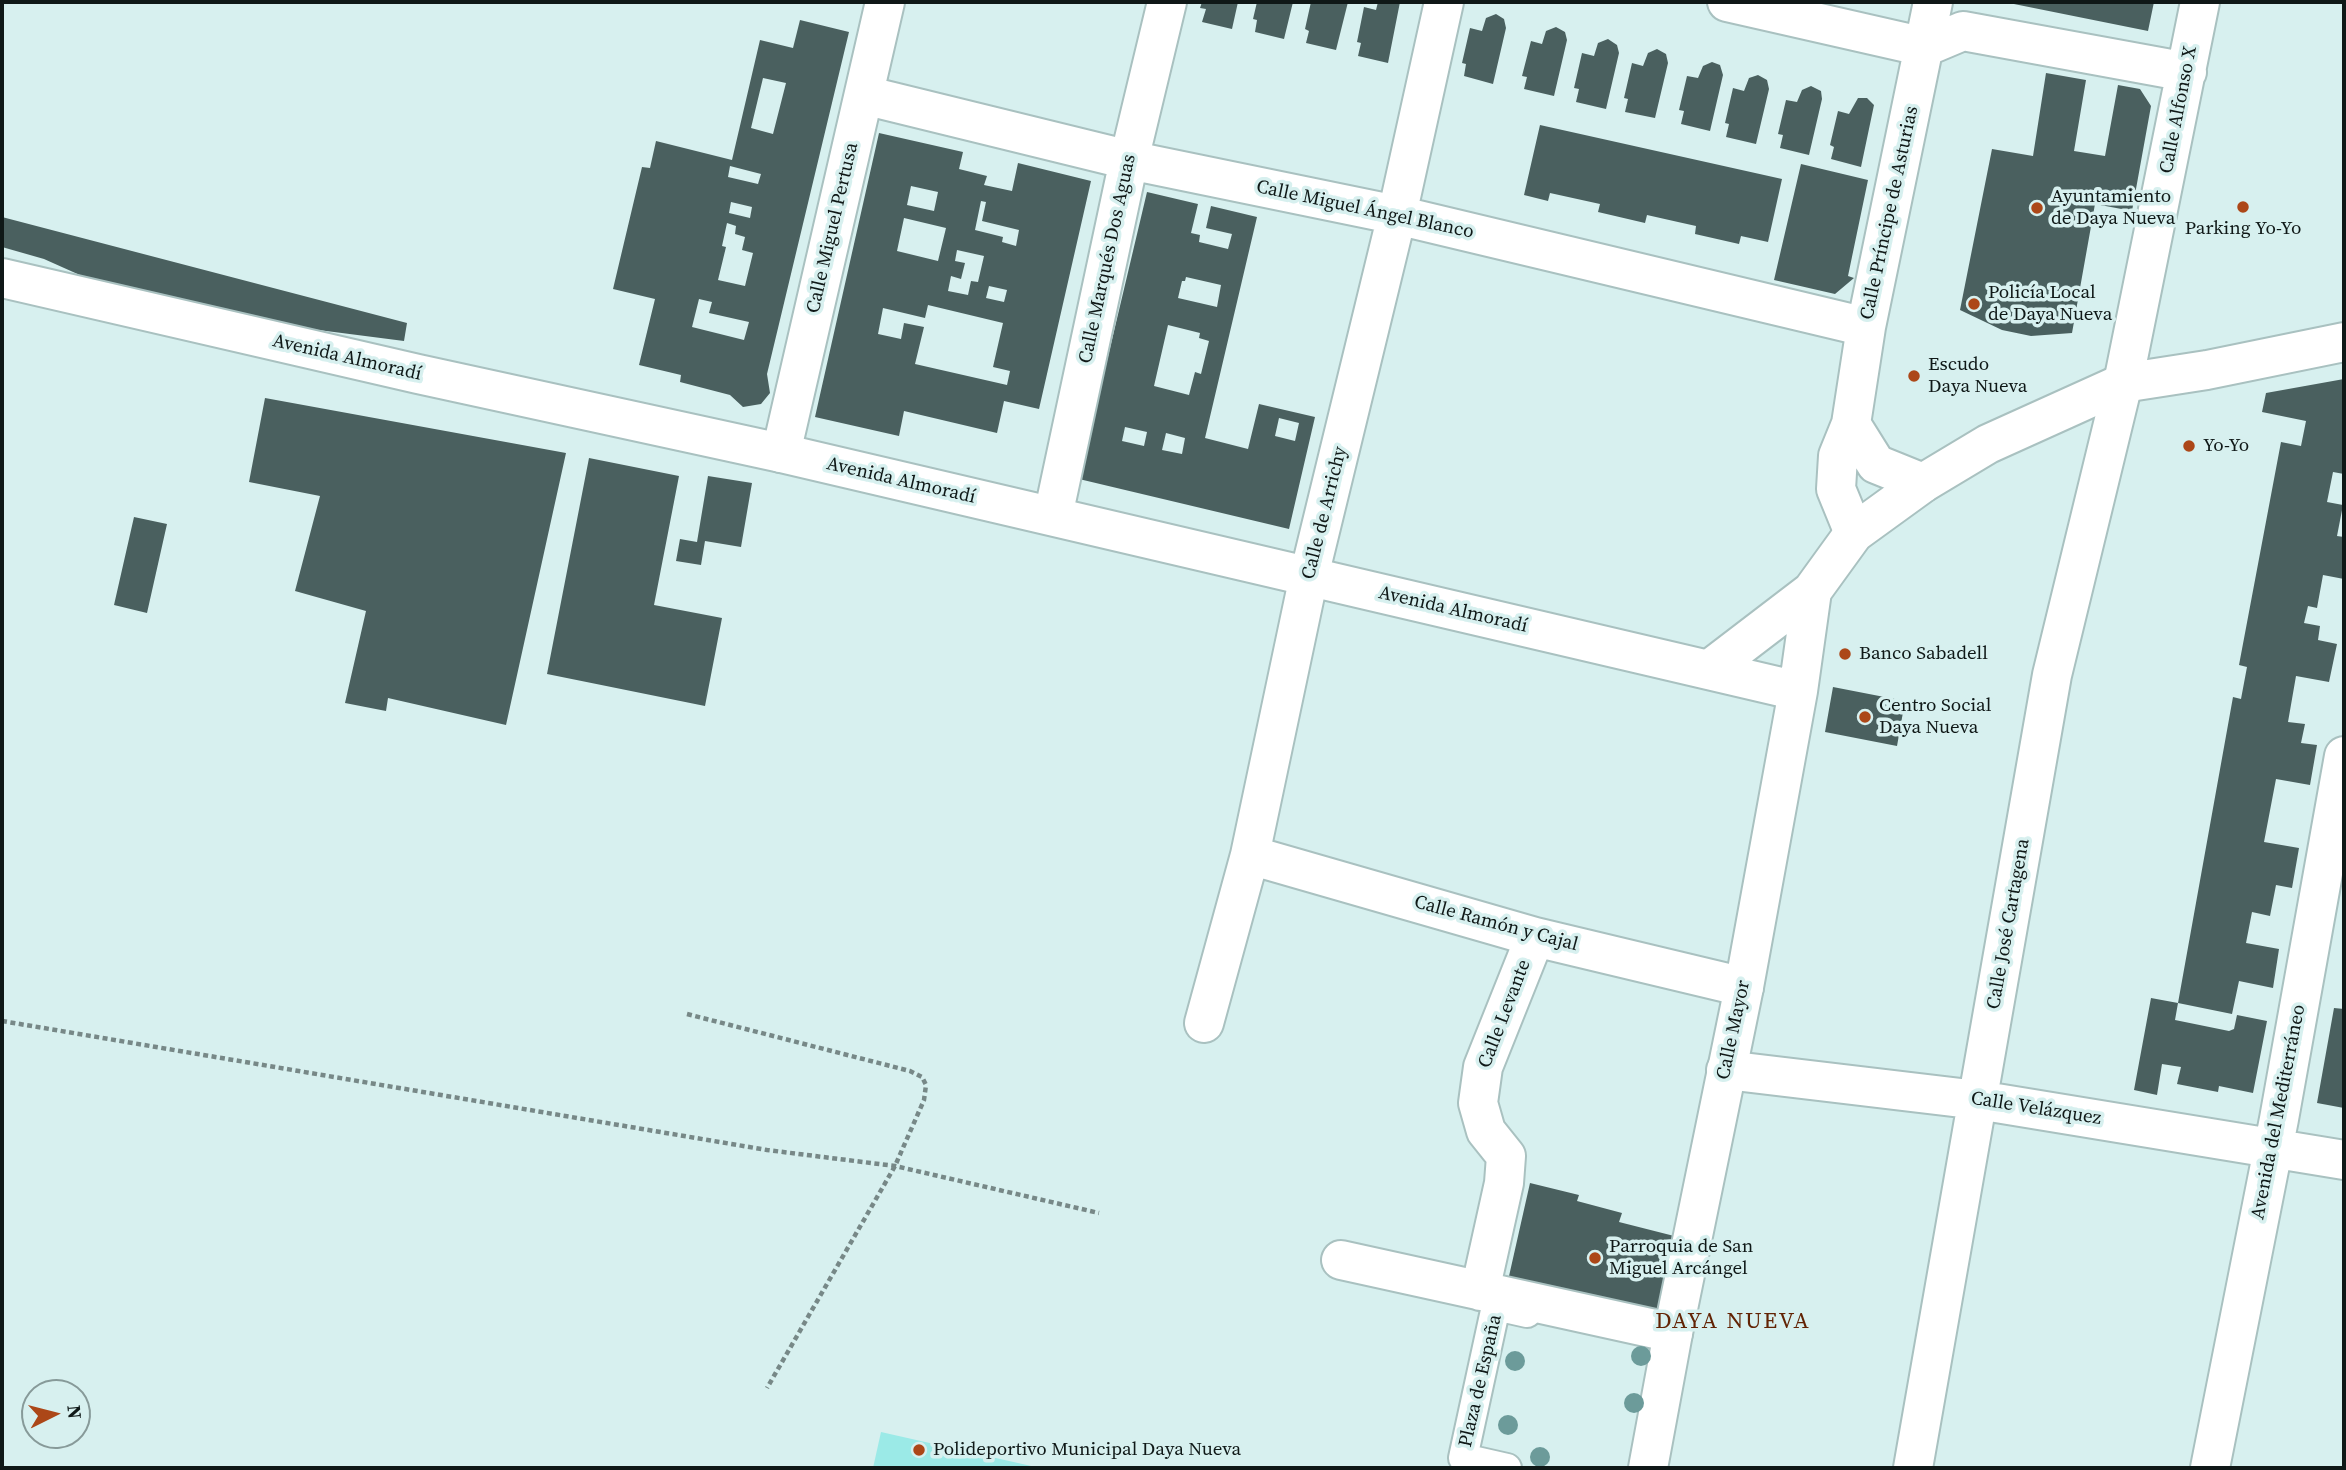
<!DOCTYPE html>
<html>
<head>
<meta charset="utf-8">
<style>
  body { margin:0 }
  #map { position:relative; width:2346px; height:1470px; overflow:hidden; background:#d7f0ef; font-family:"Source Serif 4",serif }
  canvas { display:block }
  .frame { position:absolute; inset:0; border:4px solid #0f1817; pointer-events:none }
  .north { position:absolute; left:21px; top:1379px; width:70px; height:70px; box-sizing:border-box; background:#d7f0ef; border:2px solid #879a99; border-radius:50%; rotate:84deg; font-size:19px; font-weight:700; line-height:28px; text-align:center; color:#0f1817 }
  .north::after { content:''; display:block; margin:auto; width:24px; height:32px; background:#ac4718; clip-path:polygon(50% 0,100% 100%,50% 72%,0 100%) }
</style>
</head>
<body>
<div id="map">
<canvas width="2346" height="1470"></canvas>
<div class="frame"></div>
<div class="north">N</div>
</div>
<script>
const g = document.querySelector('canvas').getContext('2d');
g.lineJoin = 'round';
function fillPath(path, color) { g.fillStyle = color; g.fill(path, 'evenodd'); }
const shape = rows => new Path2D(rows.map(r => 'M' + r).join(''));
function trace(path, color, width, dash) { g.strokeStyle = color; g.lineWidth = width; g.lineCap = dash ? 'butt' : 'round'; g.setLineDash(dash || []); g.stroke(path); }
function write(font, color, halo, rows, align = 'center') {
  g.font = font + ' "Source Serif 4",serif'; g.lineWidth = 7; g.setLineDash([]); g.textBaseline = 'middle'; g.strokeStyle = halo; g.fillStyle = color; for (const [text, x, y, turn = 0] of rows) {
    g.save(); g.translate(x, y); g.rotate((+turn || 0) * Math.PI / 180); g.textAlign = isNaN(turn) ? turn : align; if (halo) g.strokeText(text, 0, 0); g.fillText(text, 0, 0); g.restore();
  }
}
fillPath(shape([
  [881,1432,1040,1468,873,1468]
]), '#9beae7');
fillPath(shape([
  [1202,2,1238,2,1232,29,1202,22,1206,9,1200,8],
  [1257,2,1293,2,1284,39,1255,32,1257,20,1253,19],
  [1311,2,1348,2,1336,50,1306,43,1309,31,1305,29],
  [1378,2,1400,2,1388,63,1358,56,1361,43,1357,42,1364,7,1376,10],
  [2004,2,2154,2,2148,31],
  [1496,14,1504,19,1506,28,1493,84,1464,76,1466,64,1462,63,1470,28,1482,31,1486,18],
  [800,20,849,32,767,374,770,393,761,404,743,407,730,395,680,382,681,375,639,365,655,299,613,289,642,167,650,168,656,141,732,160,760,40,793,48],
  [763,78,786,83,773,134,751,128],
  [730,166,761,174,758,184,728,177],
  [731,202,752,207,750,218,729,213],
  [727,223,736,226,735,234,745,237,742,250,753,253,745,286,718,280,726,247,722,246],
  [699,299,712,302,709,313,749,322,744,340,692,327],
  [1556,27,1565,32,1567,40,1554,96,1524,89,1527,77,1522,76,1531,41,1542,44,1546,31],
  [1608,39,1617,45,1619,53,1606,109,1576,102,1579,89,1574,88,1582,53,1594,56,1598,43],
  [1657,49,1666,54,1668,63,1655,118,1625,112,1628,99,1624,98,1632,63,1643,66,1648,53],
  [1712,62,1720,65,1723,75,1710,131,1681,124,1684,111,1679,110,1687,76,1698,78,1703,66],
  [2046,73,2086,80,2074,151,2105,156,2118,85,2140,89,2151,106,2132,211,2095,204,2072,333,2031,336,2002,330,1960,310,1992,149,2033,156],
  [1758,75,1767,80,1769,89,1756,144,1726,137,1729,124,1725,123,1733,88,1744,91,1749,78],
  [1811,86,1821,91,1822,99,1809,155,1780,148,1783,135,1778,134,1786,100,1797,102,1802,90],
  [1858,98,1867,98,1874,105,1861,167,1831,159,1834,147,1830,145,1838,111,1849,114],
  [1540,125,1782,179,1768,242,1741,236,1739,244,1695,234,1696,226,1678,222,1647,215,1645,223,1598,212,1600,204,1550,193,1548,201,1524,195],
  [879,133,963,152,959,169,987,176,984,185,1012,191,1018,163,1091,181,1039,409,1004,401,997,433,904,411,899,436,815,417],
  [911,186,938,192,934,211,907,205],
  [981,201,986,202,982,221,1019,230,1016,246,1002,242,1003,237,975,230],
  [904,218,946,228,938,261,897,251],
  [957,250,984,256,978,282,971,281,968,295,948,291,951,276,961,279,965,263,955,261],
  [989,286,1007,290,1004,302,986,298],
  [928,305,1003,323,993,367,1010,371,1007,385,915,364,924,327,904,323,901,339,878,334,883,308,925,318],
  [1801,164,1868,180,1848,276,1854,278,1835,294,1774,280],
  [1147,192,1198,204,1191,233,1200,235,1199,242,1228,249,1232,234,1206,228,1211,206,1257,217,1205,438,1248,449,1259,404,1315,417,1289,529,1079,479],
  [1186,277,1221,285,1217,307,1178,298,1182,281,1185,281],
  [1168,325,1200,333,1199,338,1209,341,1201,374,1195,372,1189,395,1154,386],
  [1279,418,1299,423,1295,441,1275,436],
  [1125,427,1147,432,1144,446,1122,441],
  [1166,433,1185,438,1182,454,1162,450],
  [2,217,407,323,404,341,303,328,91,280,44,259,2,247],
  [2344,379,2344,474,2333,472,2327,502,2343,505,2337,536,2344,537,2344,579,2323,575,2317,608,2308,606,2304,623,2320,626,2318,640,2337,644,2329,682,2296,676,2288,722,2305,724,2301,743,2317,745,2310,785,2276,779,2264,842,2299,848,2292,888,2276,885,2270,916,2252,912,2246,943,2279,949,2273,988,2239,981,2232,1014,2178,1003,2175,1020,2229,1031,2234,1029,2237,1015,2267,1021,2253,1093,2219,1086,2218,1092,2177,1084,2181,1067,2162,1064,2157,1095,2134,1090,2151,998,2178,1003,2233,697,2241,699,2247,667,2239,665,2281,442,2301,446,2306,421,2262,412,2266,393],
  [265,398,566,453,506,725,388,698,386,711,345,703,366,611,295,591,320,496,249,482],
  [589,458,679,476,654,605,722,618,705,706,547,674],
  [708,476,752,483,741,547,705,541,701,565,676,561,680,539,697,542],
  [134,517,167,524,147,613,114,605],
  [1833,687,1905,701,1897,746,1825,732],
  [2334,1008,2344,1009,2344,1108,2317,1103],
  [1530,1183,1579,1195,1577,1201,1622,1213,1619,1222,1682,1238,1663,1316,1507,1285]
]), '#4a605f');
const pedestrian = shape([
  [1507,1468,1463,1458,1496,1306,1527,1313]
]);
const minor = shape([
  [1727,2,1925,47,1963,31,2187,72],
  [864,95,1129,160,1397,215,1866,327],
  [1851,424,1876,464,1923,483],
  [781,453,885,2],
  [1053,516,1129,160,1167,2],
  [1854,533,1836,489,1838,456,1851,424,1866,327,1933,2],
  [1250,855,1535,937,1744,987],
  [1204,1023,1250,855,1309,576,1397,215,1444,2],
  [1726,1070,1978,1100,2344,1160],
  [1341,1260,1673,1333],
  [1480,1291,1504,1183,1506,1156,1486,1131,1478,1103,1483,1067,1535,937],
  [1913,1468,2052,675,2123,383,2200,2],
  [2210,1468,2279,1119,2344,756]
]);
const tertiary = shape([
  [2,278,418,374,781,453,1798,691],
  [1710,669,1812,591,1854,533,1923,483,1988,444,2123,383,2207,370,2344,342],
  [1648,1468,1673,1333,1744,987,1798,691,1812,591]
]);
trace(pedestrian, '#a9c1c0', 32);
trace(minor, '#a9c1c0', 42);
trace(tertiary, '#a9c1c0', 42);
trace(shape([
  [687,1014,910,1071,922,1077,926,1085,924,1100,895,1166,767,1388],
  [2,1021,767,1150,895,1166,1099,1213]
]), '#778887', 4.5, [5, 3.5]);
trace(pedestrian, '#fff', 28);
trace(minor, '#fff', 38);
trace(tertiary, '#fff', 38);
g.fillStyle = '#6c9b9a';
for (const [x, y] of [
  [1641,1356],
  [1515,1361],
  [1634,1403],
  [1508,1425],
  [1540,1457]
]) { g.beginPath(); g.arc(x, y, 10, 0, 2 * Math.PI); g.fill(); }
for (const [x, y, r, color] of [
  [2243,207,7,"#ac4718"],
  [2037,208,7,"#ac4718"],
  [1974,304,7,"#ac4718"],
  [1914,376,7,"#ac4718"],
  [2189,446,7,"#ac4718"],
  [1845,654,7,"#ac4718"],
  [1865,717,7,"#ac4718"],
  [1595,1258,7,"#ac4718"],
  [919,1450,7,"#ac4718"]
]) { const dot = new Path2D(); dot.arc(x, y, r, 0, 2 * Math.PI); g.fillStyle = color; g.fill(dot); trace(dot, '#d7f0ef', 2.5); }
write('19px', '#0f1817', '#d7f0ef', [
  ["Calle Alfonso X",2179,110,-79],
  ["Calle Miguel Ángel Blanco",1365,210,12],
  ["Calle Príncipe de Asturias",1890,213,-78],
  ["Calle Miguel Pertusa",833,228,-77],
  ["Calle Marqués Dos Aguas",1108,259,-78],
  ["Avenida Almoradí",347,358,13],
  ["Avenida Almoradí",901,481,13],
  ["Calle de Arrichy",1325,513,-76],
  ["Avenida Almoradí",1453,610,13],
  ["Calle Ramón y Cajal",1496,924,15],
  ["Calle José Cartagena",2009,924,-80],
  ["Calle Levante",1505,1014,-69],
  ["Calle Mayor",1734,1030,-78],
  ["Calle Velázquez",2036,1109,9],
  ["Avenida del Mediterráneo",2279,1112,-79],
  ["Plaza de España",1481,1381,-77]
]);
write('19px', '#0f1817', '#d7f0ef', [
  ["Ayuntamiento",2051,197],
  ["de Daya Nueva",2051,219],
  ["Parking Yo-Yo",2243,229,"center"],
  ["Policía Local",1988,293],
  ["de Daya Nueva",1988,315],
  ["Escudo",1928,365],
  ["Daya Nueva",1928,387],
  ["Yo-Yo",2203,446],
  ["Banco Sabadell",1859,654],
  ["Centro Social",1879,706],
  ["Daya Nueva",1879,728],
  ["Parroquia de San",1609,1247],
  ["Miguel Arcángel",1609,1269],
  ["Polideportivo Municipal Daya Nueva",933,1450]
], 'left');
g.letterSpacing = '2px';
write('23px', '#622304', '#d7f0ef', [
  ["DAYA NUEVA",1733,1322]
]);
g.letterSpacing = '0px';
</script>
</body>
</html>
